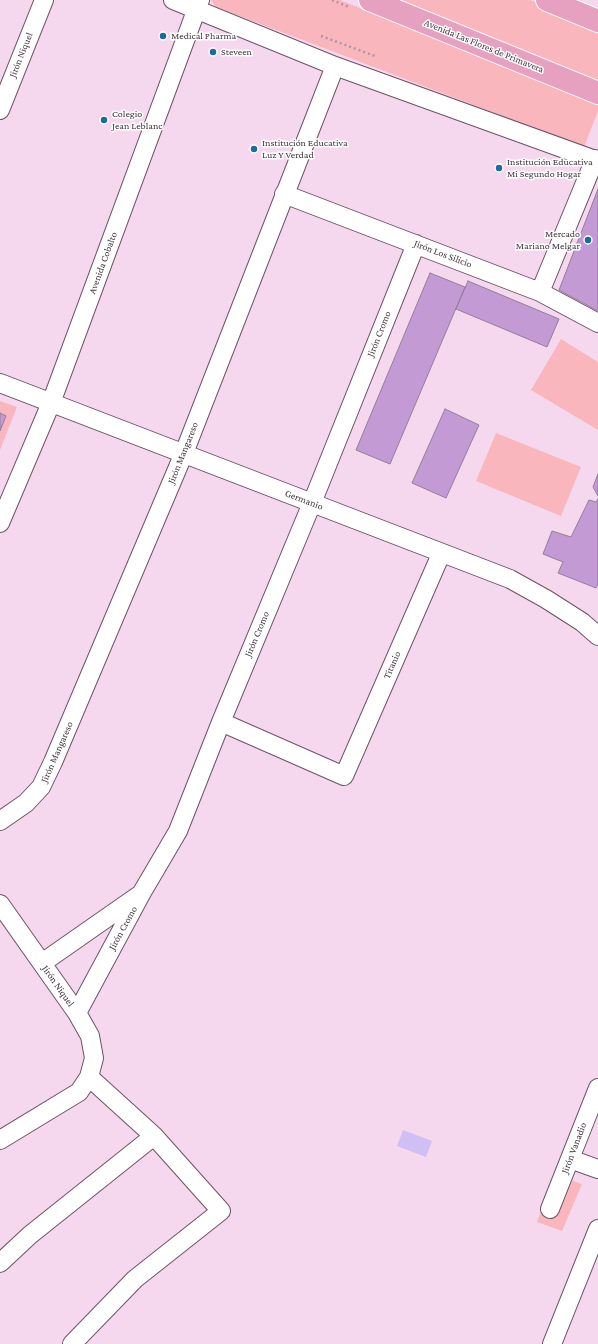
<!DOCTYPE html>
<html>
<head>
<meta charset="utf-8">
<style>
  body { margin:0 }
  canvas { display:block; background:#f6d8ee }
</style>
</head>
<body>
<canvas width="598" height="1344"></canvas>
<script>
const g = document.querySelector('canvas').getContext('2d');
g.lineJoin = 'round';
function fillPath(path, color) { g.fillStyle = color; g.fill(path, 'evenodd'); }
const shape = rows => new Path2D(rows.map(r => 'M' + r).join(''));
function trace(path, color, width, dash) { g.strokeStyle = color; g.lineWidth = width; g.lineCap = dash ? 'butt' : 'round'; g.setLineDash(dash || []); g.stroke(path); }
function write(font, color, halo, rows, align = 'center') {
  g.font = font + ' "Crimson Pro",serif'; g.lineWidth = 3; g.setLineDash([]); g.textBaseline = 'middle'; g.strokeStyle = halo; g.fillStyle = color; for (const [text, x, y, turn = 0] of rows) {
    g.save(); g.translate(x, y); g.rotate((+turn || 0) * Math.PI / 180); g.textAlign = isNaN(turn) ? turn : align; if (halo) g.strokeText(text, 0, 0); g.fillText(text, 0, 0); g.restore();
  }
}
fillPath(shape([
  [211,0,340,0,598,105,598,111,584,147,216,7],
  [396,0,530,0,598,28,598,81],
  [561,339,598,362,598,430,531,390],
  [0,401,17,407,0,450],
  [496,433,581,467,561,516,476,481],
  [556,1175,582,1184,562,1231,537,1222]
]), '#f9b6bc');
fillPath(shape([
  [403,1130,432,1141,426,1157,397,1146]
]), '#cebff5');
const building = shape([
  [598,189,598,311,559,290,598,189],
  [430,273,465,287,390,464,356,450,430,273],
  [468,281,559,319,547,347,456,309,468,281],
  [445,409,479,425,446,498,412,483,445,409],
  [0,413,6,416,0,431,0,413],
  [598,474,598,496,593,487,598,474],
  [598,499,598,584,596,588,558,573,563,562,543,554,552,531,571,537,589,500,596,502,598,499]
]);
fillPath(building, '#c49ad5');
trace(building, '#917e99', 1);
const minor = shape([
  [173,0,335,66,598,161],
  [0,110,44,0],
  [284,194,540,292,598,323],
  [540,292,595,159],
  [0,383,510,579,546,599,582,622,598,636],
  [0,523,51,403,200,0],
  [221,722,344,776,441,554],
  [0,821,26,803,41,787,53,762,184,453,335,66],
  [0,904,77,1013,90,1036,94,1058,89,1077,79,1092,0,1140],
  [42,963,138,896],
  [77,1013,141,894,178,831,221,722,312,503,416,244],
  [570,1159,598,1169],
  [550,1209,598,1088],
  [0,1263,30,1235,154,1136],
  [72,1344,135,1279,221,1211,154,1136,89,1077],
  [552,1344,598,1229]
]);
const primary = shape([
  [370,0,598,93],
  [547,0,598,21]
]);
trace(minor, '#6d5366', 20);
trace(primary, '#fff', 24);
trace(shape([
  [332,0,349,7],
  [321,36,375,56]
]), '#ac95a6', 2.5, [2, 3]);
trace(minor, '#fff', 18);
trace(primary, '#e5a1bf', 22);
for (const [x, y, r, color] of [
  [163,36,4,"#196c9d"],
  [213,52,4,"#196c9d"],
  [104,120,4,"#196c9d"],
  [254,149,4,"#196c9d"],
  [499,168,4,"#196c9d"],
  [588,240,4,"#196c9d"]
]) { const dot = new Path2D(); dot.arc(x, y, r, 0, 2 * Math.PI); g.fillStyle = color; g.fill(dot); trace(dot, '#fff', 1.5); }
write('10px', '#40343d', '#fff', [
  ["Medical Pharma",171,36],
  ["Steveen",221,52],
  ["Colegio",112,114],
  ["Jean Leblanc",112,126],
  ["Institución Educativa",262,143],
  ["Luz Y Verdad",262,155],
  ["Institución Educativa",507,162],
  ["Mi Segundo Hogar",507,174],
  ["Mercado",580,234,"right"],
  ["Mariano Melgar",580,246,"right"]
], 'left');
write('10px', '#40343d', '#fff', [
  ["Avenida Las Flores de Primavera",484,46,22],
  ["Jirón Niquel",21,55,-68],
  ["Jirón Los Silicio",443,254,21],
  ["Avenida Cobalto",103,263,-70],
  ["Jirón Cromo",379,334,-68],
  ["Jirón Mangareso",183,453,-68],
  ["Germanio",304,500,21],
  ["Jirón Cromo",257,634,-67],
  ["Titanio",392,665,-66],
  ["Jirón Mangareso",57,752,-66],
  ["Jirón Cromo",123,928,-61],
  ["Jirón Niquel",58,986,55],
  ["Jirón Vanadio",574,1148,-69]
]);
</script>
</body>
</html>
